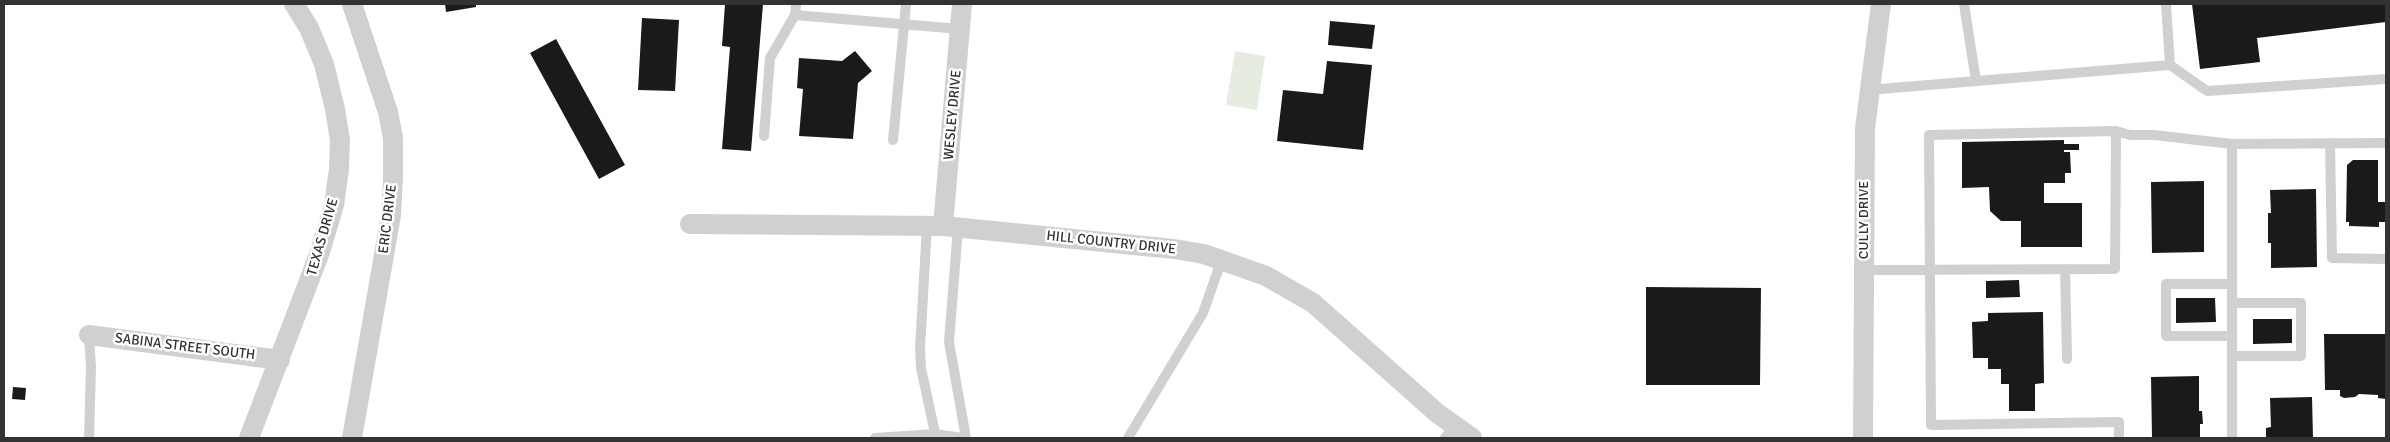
<!DOCTYPE html>
<html>
<head>
<meta charset="utf-8">
<style>
  body { margin:0 }
  #map { position:relative; width:2390px; height:442px; overflow:hidden; background:#fff; font-family:Signika,sans-serif }
  canvas { display:block }
  .frame { position:absolute; inset:0; border:5px solid #333; pointer-events:none }
</style>
</head>
<body>
<div id="map">
<canvas width="2390" height="442"></canvas>
<div class="frame"></div>
</div>
<script>
const g = document.querySelector('canvas').getContext('2d');
g.lineJoin = 'round';
function fillPath(path, color) { g.fillStyle = color; g.fill(path, 'evenodd'); }
const shape = rows => new Path2D(rows.map(r => 'M' + r).join(''));
function trace(path, color, width, dash) { g.strokeStyle = color; g.lineWidth = width; g.lineCap = dash ? 'butt' : 'round'; g.setLineDash(dash || []); g.stroke(path); }
function write(font, color, halo, rows, align = 'center') {
  g.font = font + ' Signika,sans-serif'; g.lineWidth = 5; g.setLineDash([]); g.textBaseline = 'middle'; g.strokeStyle = halo; g.fillStyle = color; for (const [text, x, y, turn = 0] of rows) {
    g.save(); g.translate(x, y); g.rotate((+turn || 0) * Math.PI / 180); g.textAlign = isNaN(turn) ? turn : align; if (halo) g.strokeText(text, 0, 0); g.fillText(text, 0, 0); g.restore();
  }
}
fillPath(shape([
  [1235,51,1265,56,1257,110,1226,105]
]), '#e6ecdf');
fillPath(shape([
  [445,4,476,4,476,7,446,12],
  [725,4,763,4,751,151,722,149,730,47,722,46],
  [2192,4,2386,4,2386,22,2257,38,2260,62,2200,69],
  [642,18,679,20,675,91,638,90],
  [1330,21,1375,25,1372,49,1328,45],
  [556,39,625,165,599,179,530,53],
  [855,51,872,71,858,83,853,139,799,136,803,89,797,88,799,58,842,61],
  [1327,61,1372,65,1363,150,1277,141,1283,90,1323,94],
  [2064,140,2064,144,2079,144,2079,150,2064,150,2064,152,2070,152,2071,173,2065,173,2065,183,2044,183,2044,203,2082,203,2082,247,2021,247,2021,221,2001,221,1990,211,1989,187,1962,188,1962,142],
  [2353,160,2378,160,2378,202,2386,202,2386,222,2379,222,2379,227,2349,226,2349,222,2346,222,2347,165],
  [2204,181,2204,252,2152,253,2151,182],
  [2316,189,2317,267,2271,268,2271,243,2268,243,2268,213,2271,213,2270,190],
  [2019,280,2020,297,1986,298,1986,281],
  [1646,287,1761,288,1760,385,1646,385],
  [2176,298,2215,298,2216,322,2176,323],
  [2043,312,2044,383,2035,384,2035,411,2009,411,2009,384,2001,384,2001,369,1988,369,1988,358,1973,358,1972,322,1988,321,1988,313],
  [2253,319,2292,319,2292,343,2253,344],
  [2324,334,2386,334,2386,399,2378,398,2378,395,2359,394,2355,397,2344,398,2340,396,2340,390,2325,390],
  [2199,376,2199,411,2202,411,2203,424,2200,424,2200,438,2152,438,2151,377],
  [13,387,26,388,25,400,12,399],
  [2312,397,2313,438,2266,438,2266,428,2271,427,2270,398]
]), '#1a1a1a');
trace(shape([
  [1964,4,1976,81],
  [2166,4,2170,65],
  [795,15,796,4],
  [1868,90,2170,65,2207,91,2386,79],
  [764,136,770,58,795,15,960,29],
  [893,140,906,4],
  [2330,143,2332,258,2386,259],
  [927,226,920,348,921,368,936,438],
  [958,228,949,342,966,438],
  [2065,269,2067,359],
  [1864,270,2115,269,2116,131],
  [2232,284,2166,284,2166,336,2232,336],
  [2232,356,2301,356,2301,303,2232,303],
  [89,438,91,367,89,335],
  [875,438,935,434,963,438],
  [1128,438,1203,313,1222,259],
  [1445,438,1454,427],
  [2119,438,2119,422,1931,425,1929,135,2116,131,2130,135,2154,135,2232,144,2386,143],
  [2232,438,2232,144]
]), '#d0d0d0', 10);
trace(shape([
  [352,4,388,112,393,138,393,178,391,215,352,438],
  [690,224,943,226,1174,249,1204,254,1266,276,1313,303,1437,413,1472,438],
  [943,226,962,4],
  [89,335,280,360],
  [249,438,320,252,334,205,339,169,340,140,335,109,324,64,309,28,294,4],
  [1863,438,1865,128,1881,4]
]), '#d0d0d0', 20);
write('14px', '#333', '#fff', [
  ["WESLEY DRIVE",953,115,-85],
  ["ERIC DRIVE",388,219,-83],
  ["CULLY DRIVE",1864,220,-90],
  ["TEXAS DRIVE",323,237,-74],
  ["HILL COUNTRY DRIVE",1111,243,6],
  ["SABINA STREET SOUTH",185,347,7]
]);
</script>
</body>
</html>
